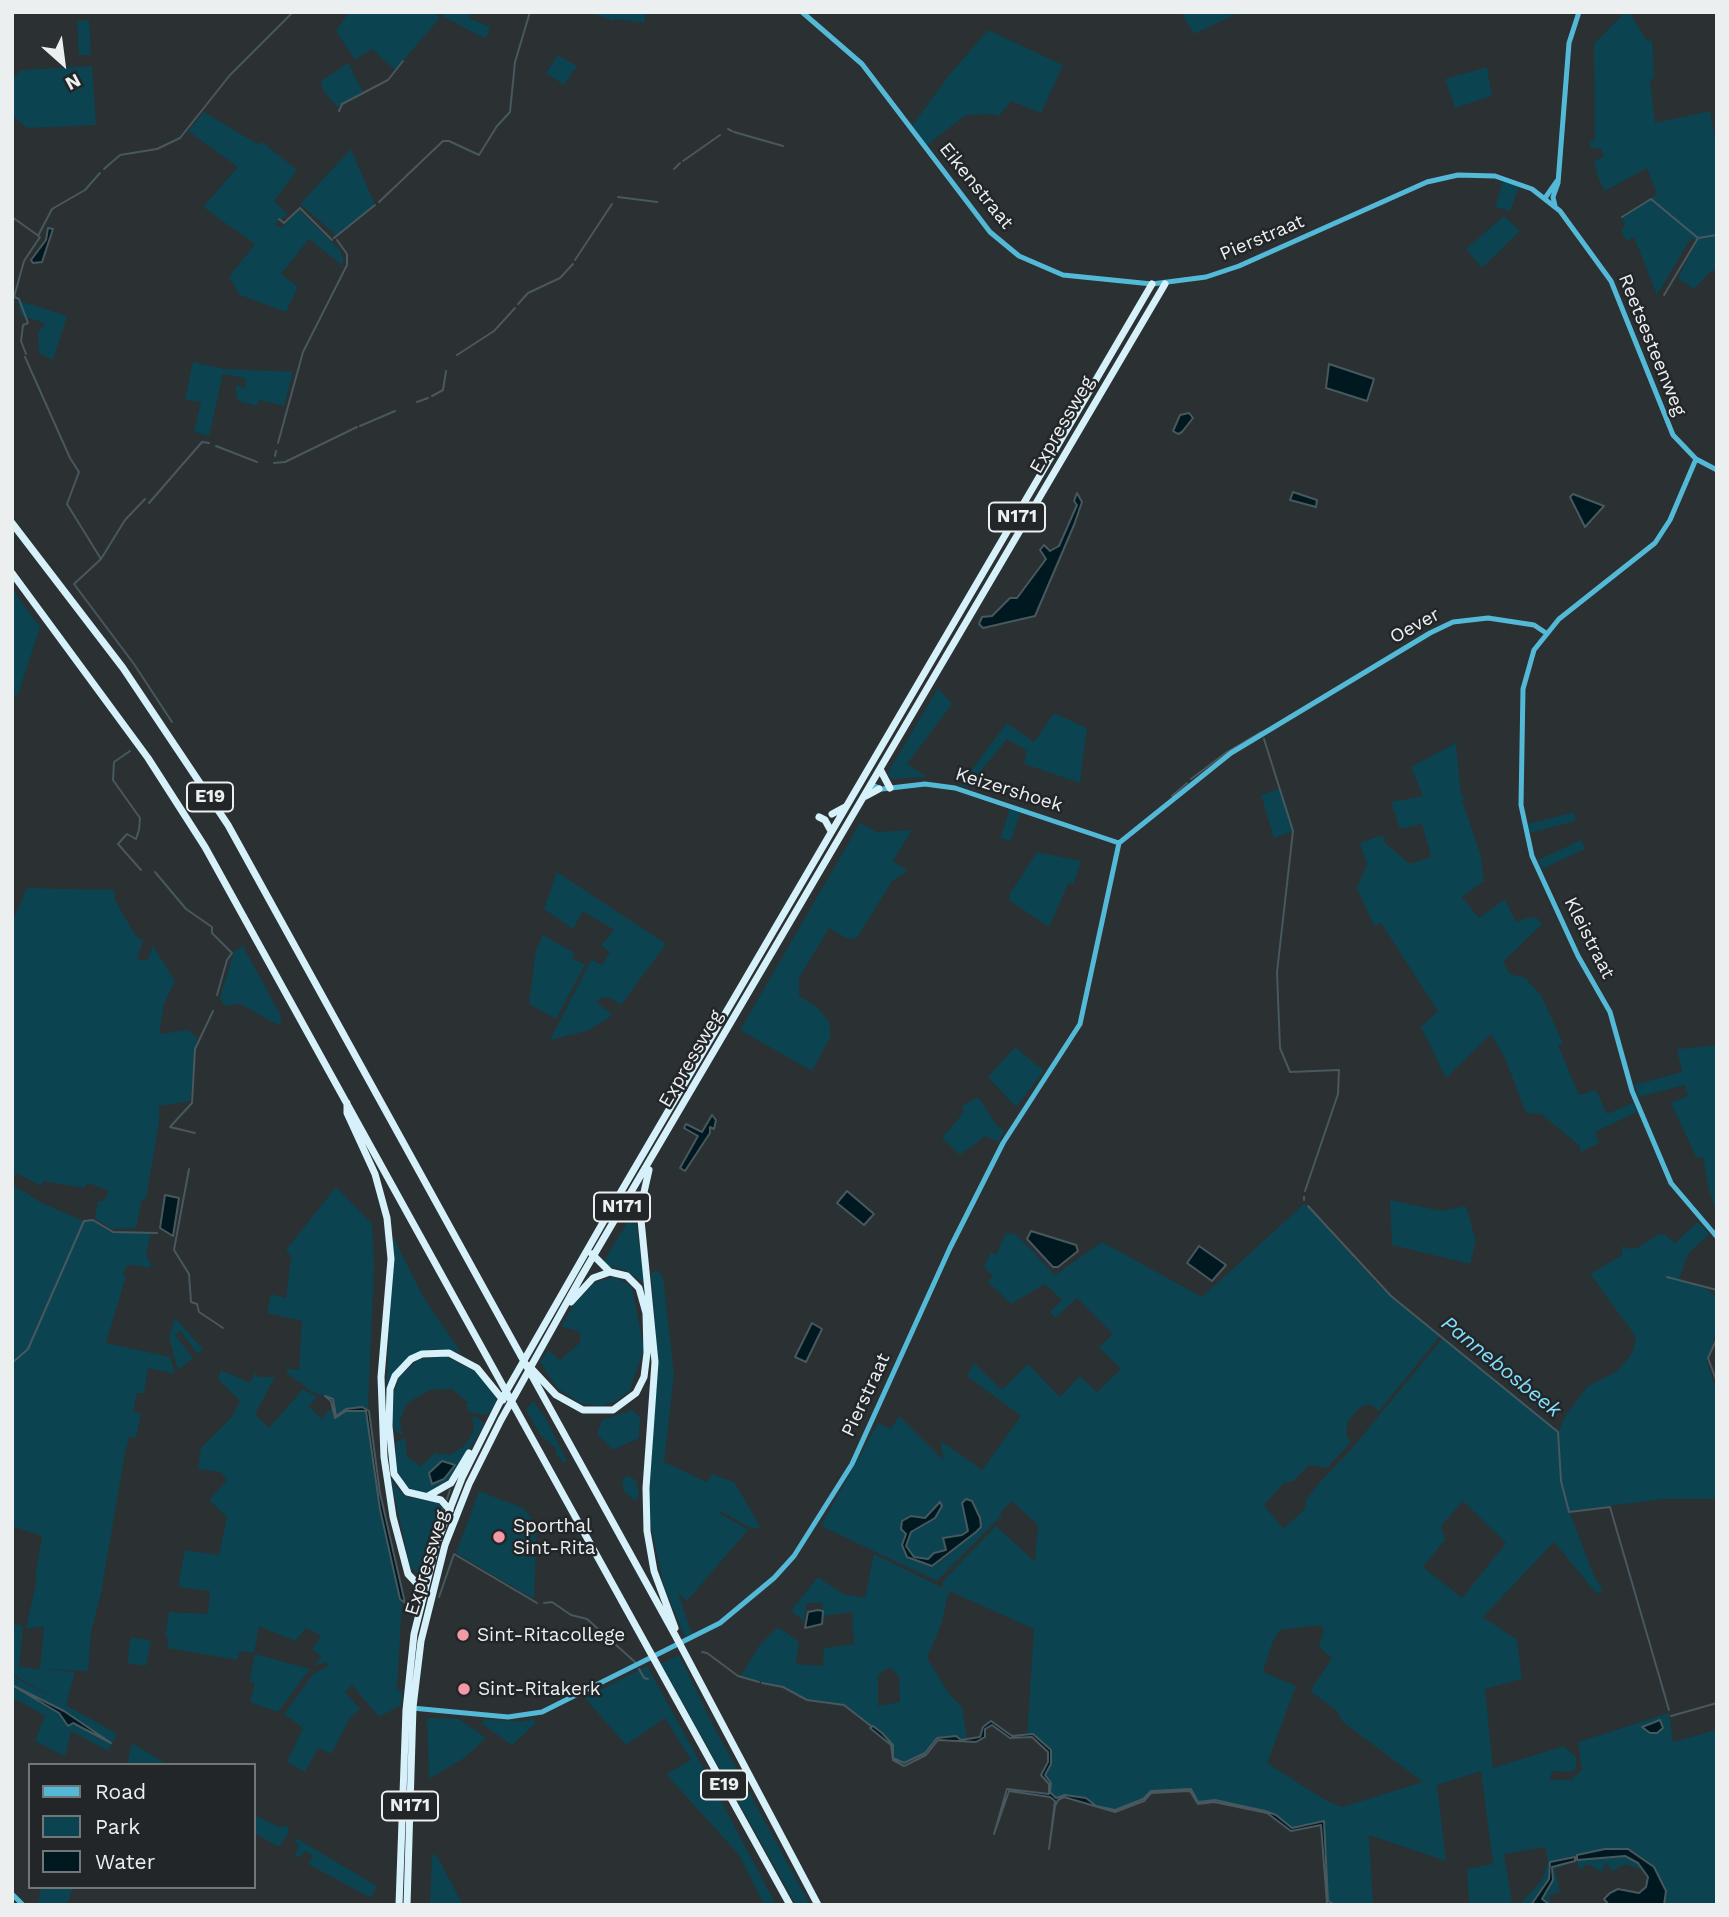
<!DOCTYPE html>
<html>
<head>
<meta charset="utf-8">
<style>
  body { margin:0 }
  #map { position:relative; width:1729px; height:1917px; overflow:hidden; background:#2b3032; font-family:"Work Sans",sans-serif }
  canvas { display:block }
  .frame { position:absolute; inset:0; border:14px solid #eceff0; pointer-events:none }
  .legend { position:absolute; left:28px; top:1763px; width:228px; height:126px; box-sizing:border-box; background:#222628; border:2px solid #737678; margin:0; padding:9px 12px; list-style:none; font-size:21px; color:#eceff0 }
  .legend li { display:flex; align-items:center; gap:14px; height:35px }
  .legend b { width:35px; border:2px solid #737678 }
  .north { position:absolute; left:28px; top:28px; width:70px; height:70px; -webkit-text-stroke:5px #222628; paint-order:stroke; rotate:152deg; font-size:19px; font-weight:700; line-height:28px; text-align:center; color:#eceff0 }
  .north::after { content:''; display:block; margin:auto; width:24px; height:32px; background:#eceff0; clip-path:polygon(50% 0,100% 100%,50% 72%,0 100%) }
</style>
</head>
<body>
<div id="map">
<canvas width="1729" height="1917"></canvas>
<div class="frame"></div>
<ul class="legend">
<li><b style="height:9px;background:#53b9d7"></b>Road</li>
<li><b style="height:19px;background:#0b4351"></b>Park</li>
<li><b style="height:19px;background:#00181f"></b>Water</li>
</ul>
<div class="north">N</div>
</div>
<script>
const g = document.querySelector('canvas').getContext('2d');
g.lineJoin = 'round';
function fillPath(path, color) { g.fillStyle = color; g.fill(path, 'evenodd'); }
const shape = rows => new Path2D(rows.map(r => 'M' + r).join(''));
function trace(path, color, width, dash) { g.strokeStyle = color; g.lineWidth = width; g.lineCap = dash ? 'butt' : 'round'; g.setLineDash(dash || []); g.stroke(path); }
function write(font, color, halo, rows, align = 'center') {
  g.font = font + ' "Work Sans",sans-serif'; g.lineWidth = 5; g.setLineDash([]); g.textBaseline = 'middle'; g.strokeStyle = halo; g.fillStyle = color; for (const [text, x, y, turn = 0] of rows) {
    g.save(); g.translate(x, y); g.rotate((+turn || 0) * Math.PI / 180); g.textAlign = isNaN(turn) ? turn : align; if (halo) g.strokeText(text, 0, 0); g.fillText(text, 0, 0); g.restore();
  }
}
fillPath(shape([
  [349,12,434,12,440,18,395,70,372,49,355,60,336,31],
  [444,12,471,12,469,18,490,27,488,34,484,38,442,16],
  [589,12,602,14,646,12,644,23,615,19,614,21],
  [1181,12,1240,12,1194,34],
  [1625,12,1629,12,1648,42,1652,39,1654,78,1650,80,1655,123,1710,111,1717,150,1717,270,1711,271,1694,289,1678,278,1697,241,1691,238,1657,295,1634,237,1627,241,1621,231,1625,226,1622,218,1657,194,1647,168,1605,191,1598,177,1594,161,1604,157,1601,149,1591,148,1589,142,1595,140,1594,44],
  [89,20,91,55,79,55,77,21],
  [988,30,1063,65,1041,113,1011,101,998,117,993,114,966,115,927,145,912,126,949,75],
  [558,55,577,66,564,85,546,73],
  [348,63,363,92,337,107,323,90,321,81],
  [92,66,96,125,27,128,12,115,12,79,21,70],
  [1487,67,1492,96,1455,108,1445,79],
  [204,112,259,145,261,141,297,170,274,201,288,214,275,224,282,228,299,210,340,250,344,261,342,265,309,239,281,274,298,287,286,312,240,295,229,277,255,244,203,207,238,167,188,131],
  [351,149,375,205,336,235,300,204],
  [1503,181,1519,187,1510,211,1495,207],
  [1504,216,1520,231,1482,268,1466,249],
  [17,300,67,316,53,360,39,353,38,333,45,323,21,316],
  [193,362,224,369,293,372,284,406,259,400,257,406,238,401,235,385,246,388,245,378,223,374,209,436,194,432,201,402,185,400],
  [12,589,40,627,18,695,12,696],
  [938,688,952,704,907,764,927,777,893,779,887,774],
  [1054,713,1087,728,1080,783,1024,764,1027,751,1007,739,968,787,960,785,1007,723,1034,742],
  [1456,743,1461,796,1467,797,1462,800,1481,856,1484,881,1462,897,1479,918,1505,899,1516,922,1531,917,1537,918,1542,924,1503,962,1510,974,1524,977,1541,995,1563,1043,1558,1045,1579,1095,1596,1090,1607,1114,1633,1103,1637,1112,1595,1132,1599,1143,1581,1152,1579,1145,1541,1114,1526,1113,1505,1058,1491,1034,1446,1078,1421,1027,1438,1011,1381,923,1374,926,1357,888,1367,864,1360,843,1383,835,1385,843,1410,864,1431,857,1422,824,1400,829,1391,802,1423,796,1411,767],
  [1281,788,1294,831,1274,838,1261,795],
  [1010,809,1020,813,1011,841,1000,838],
  [1574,812,1576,821,1529,833,1528,824],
  [860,823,877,832,912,830,893,861,908,871,892,881,857,938,848,939,829,928,799,978,799,996,818,1008,829,1022,830,1030,830,1038,812,1071,740,1030],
  [1581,840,1585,849,1542,869,1538,860],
  [1037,852,1081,861,1074,883,1068,884,1049,927,1010,901,1009,895],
  [557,872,666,944,621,1005,609,997,600,998,597,1003,613,1015,587,1031,550,1040,591,960,602,965,610,952,601,945,614,930,583,911,573,929,544,909],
  [27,888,114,890,115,900,135,935,143,941,137,959,147,961,153,946,175,981,164,1004,159,1034,188,1030,197,1038,190,1101,159,1106,159,1123,146,1199,142,1199,136,1228,111,1229,95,1218,98,1201,104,1201,109,1191,88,1183,84,1188,43,1181,41,1186,16,1173,12,1181,12,922],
  [543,935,575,953,572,958,585,965,556,1019,529,1004,536,950],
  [243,946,281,1016,280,1026,240,1004,225,1006,220,998,234,952],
  [1717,1045,1717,1214,1709,1190,1703,1157,1696,1157,1671,1103,1688,1096,1685,1085,1639,1097,1634,1085,1682,1072,1677,1049],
  [1015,1047,1044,1071,1016,1107,988,1077],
  [978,1097,997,1126,1004,1130,999,1142,985,1136,960,1155,942,1138,964,1112,962,1106],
  [12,1184,40,1202,83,1221,93,1220,108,1231,151,1232,146,1255,152,1266,148,1268,135,1265,126,1266,123,1275,126,1276,106,1343,170,1357,175,1374,148,1368,144,1393,137,1393,133,1412,141,1413,136,1438,129,1437,125,1453,101,1593,91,1632,88,1671,40,1669,44,1627,26,1628,37,1579,35,1578,42,1536,12,1526],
  [336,1187,372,1224,374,1264,368,1408,346,1409,335,1415,332,1398,312,1392,286,1372,287,1369,299,1370,302,1321,267,1313,271,1294,286,1298,291,1256,286,1250],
  [1390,1200,1441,1211,1466,1206,1476,1241,1470,1264,1392,1245],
  [1305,1203,1378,1285,1440,1336,1379,1411,1370,1404,1360,1407,1348,1421,1346,1434,1351,1442,1327,1468,1309,1465,1293,1481,1284,1483,1264,1505,1283,1529,1305,1509,1306,1500,1319,1483,1349,1452,1443,1338,1559,1431,1565,1416,1588,1386,1617,1371,1627,1360,1633,1351,1636,1337,1590,1274,1622,1255,1622,1246,1629,1249,1639,1247,1657,1235,1664,1234,1675,1243,1698,1222,1709,1234,1688,1254,1679,1279,1703,1287,1717,1297,1717,1329,1707,1361,1717,1393,1717,1499,1663,1499,1569,1511,1594,1576,1603,1590,1597,1594,1554,1542,1483,1617,1517,1640,1522,1679,1485,1689,1493,1768,1564,1746,1576,1757,1576,1769,1571,1772,1552,1771,1550,1780,1571,1780,1582,1770,1578,1742,1669,1713,1673,1742,1716,1730,1717,1725,1717,1905,1664,1905,1666,1891,1654,1867,1626,1849,1605,1849,1552,1861,1549,1879,1531,1905,1469,1905,1467,1869,1493,1864,1481,1771,1437,1785,1446,1861,1369,1835,1373,1905,1328,1905,1324,1824,1291,1829,1268,1813,1214,1801,1198,1803,1192,1791,1151,1791,1142,1800,1112,1810,1096,1806,1086,1799,1065,1795,1056,1798,1050,1791,1051,1782,1043,1775,1051,1764,1050,1752,1036,1739,1027,1736,1034,1629,949,1591,941,1625,927,1658,949,1694,962,1707,967,1738,962,1741,957,1738,938,1739,928,1752,902,1764,892,1757,892,1747,875,1729,844,1705,807,1700,783,1687,740,1677,759,1646,778,1627,799,1642,796,1664,823,1666,824,1648,854,1644,852,1612,823,1616,822,1603,807,1603,804,1621,791,1611,818,1577,843,1594,865,1598,874,1554,943,1588,943,1581,996,1526,1035,1562,1038,1525,1012,1501,1000,1513,1002,1515,937,1581,821,1526,878,1423,891,1429,899,1416,943,1460,941,1441,982,1470,1021,1416,967,1376,974,1363,1002,1390,1028,1364,1060,1397,1080,1376,1097,1392,1121,1369,1099,1347,1113,1334,1077,1298,1055,1318,1050,1312,1062,1300,1045,1284,1011,1304,988,1282,993,1276,984,1267,991,1252,996,1255,1006,1233,1017,1235,1055,1275,1102,1242,1202,1297],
  [966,1499,974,1505,980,1518,976,1532,938,1564,907,1556,903,1538,906,1534,901,1529,911,1516,925,1518,936,1507,941,1506,933,1519,911,1532,906,1548,914,1557,928,1559,934,1553,947,1550,952,1535,955,1537,968,1531,964,1506],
  [1463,1501,1506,1543,1462,1598,1423,1567,1445,1540,1441,1526],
  [1320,1625,1324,1630,1319,1647,1332,1658,1310,1691,1336,1710,1343,1722,1423,1782,1342,1807,1325,1800,1267,1763,1296,1686,1263,1672,1273,1641,1280,1630],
  [890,1667,899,1677,900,1702,878,1706,878,1675],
  [1545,1847,1548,1862,1542,1880,1522,1902,1512,1903,1504,1854],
  [629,1219,637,1226,644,1283,625,1270,607,1266,604,1261],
  [393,1236,423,1297,461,1352,431,1349,409,1357,394,1373,386,1402],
  [658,1271,663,1277,674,1375,664,1462,707,1482,712,1474,734,1482,761,1528,751,1528,720,1511,719,1513,748,1530,687,1601,678,1593,692,1634,685,1637,664,1586,650,1524,650,1480,658,1363,651,1272],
  [615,1277,632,1287,644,1349,630,1390,618,1400,601,1406,580,1403,557,1388,540,1362,548,1350,560,1360,580,1343,580,1332,561,1326,575,1303,595,1282],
  [175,1318,203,1349,198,1354,180,1331,175,1335,193,1358,178,1370,169,1338],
  [445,1356,476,1372,488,1386,497,1399,491,1412,483,1415,468,1411,466,1405,469,1403,452,1389,430,1390,407,1403,400,1420,401,1432,405,1431,402,1434,397,1433,391,1424,393,1394,400,1376,418,1360],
  [221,1370,250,1383,255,1373,259,1377,275,1377,255,1414,269,1428,303,1389,317,1397,309,1406,321,1419,332,1408,333,1416,338,1417,346,1411,364,1410,366,1412,380,1509,402,1603,397,1689,402,1692,401,1705,379,1717,352,1685,345,1692,360,1709,350,1718,331,1754,318,1748,305,1772,287,1762,303,1728,284,1714,313,1674,329,1665,326,1662,314,1666,322,1656,312,1650,321,1636,306,1628,295,1641,259,1626,254,1653,239,1651,238,1660,167,1648,169,1638,165,1637,169,1612,208,1614,210,1591,178,1587,185,1550,219,1555,227,1517,209,1500,227,1480,221,1472,198,1469,201,1448,232,1417,240,1401,218,1379],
  [533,1401,545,1417,567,1461,564,1463,556,1454,556,1448,541,1436,526,1410],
  [632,1410,640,1417,639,1438,613,1450,597,1434,602,1420],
  [475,1416,482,1421,483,1427,451,1480,430,1494,415,1494,403,1486,396,1469,396,1442,405,1438,407,1457,421,1466,435,1453,451,1455,465,1445,473,1433,474,1423,471,1419],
  [390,1476,396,1487,407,1497,437,1502,443,1507,420,1575,410,1567],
  [628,1476,636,1480,639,1495,635,1501,624,1491,622,1479],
  [479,1491,523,1508,537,1525,534,1599,456,1553],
  [12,1624,21,1625,23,1629,19,1667,75,1672,66,1705,117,1734,108,1751,71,1731,65,1756,35,1741,45,1716,12,1697,12,1676,57,1699,12,1674],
  [131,1637,151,1641,146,1666,127,1663],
  [255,1654,310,1669,278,1712,250,1702,255,1683,249,1682],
  [679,1655,712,1723,810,1905,796,1905,661,1664],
  [647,1666,715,1789,776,1905,764,1905,739,1855,666,1774,691,1760,665,1718,626,1745,585,1698],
  [427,1718,459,1719,486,1738,464,1758,429,1779],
  [484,1719,521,1722,533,1719,536,1723,512,1745,482,1724],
  [132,1743,168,1765,127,1765],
  [254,1815,279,1827,288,1826,288,1834,279,1847,254,1833],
  [296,1838,377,1886,371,1898,308,1864,313,1856,305,1851,300,1858,295,1855,299,1845,294,1841],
  [432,1854,437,1856,463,1905,430,1905],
  [1606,1856,1625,1856,1643,1867,1639,1869,1626,1864,1612,1871,1606,1862,1602,1872,1589,1865,1585,1865,1582,1870,1579,1868,1577,1860],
  [1575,1861,1555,1869,1560,1892,1549,1895,1551,1904,1543,1900,1553,1880,1554,1864],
  [41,1887,73,1887,67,1905,34,1905,39,1900]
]), '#0b4351');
const water = shape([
  [48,228,53,229,42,262,33,263,31,260,46,240,48,228],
  [1329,364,1374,379,1367,401,1326,388,1329,364],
  [1189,413,1193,418,1182,432,1178,434,1173,431,1180,415,1189,413],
  [1293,492,1317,500,1316,507,1290,500,1293,492],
  [1077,493,1082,502,1074,525,1035,616,983,628,979,624,982,617,992,616,1010,598,1017,598,1046,559,1040,550,1044,545,1050,551,1059,546,1077,505,1074,501,1077,493],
  [1573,494,1604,506,1585,527,1570,497,1573,494],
  [712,1115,716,1120,714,1129,710,1127,710,1133,685,1171,680,1168,698,1136,684,1128,686,1124,702,1132,712,1115],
  [847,1191,874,1214,864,1225,837,1203,847,1191],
  [165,1195,179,1198,173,1236,160,1228,165,1195],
  [1031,1231,1076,1245,1078,1251,1058,1267,1053,1267,1027,1239,1031,1231],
  [1199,1246,1226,1265,1212,1281,1187,1263,1199,1246],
  [812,1323,822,1329,806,1362,795,1357,812,1323],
  [325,1396,333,1399,336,1416,346,1409,362,1407,369,1411,380,1493,405,1603,400,1599,380,1509,366,1411,346,1411,335,1418,331,1401,325,1396],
  [442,1461,455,1465,444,1479,432,1484,429,1473,442,1461],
  [966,1499,972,1501,980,1518,981,1527,976,1532,932,1566,907,1557,902,1545,906,1534,901,1529,902,1521,911,1516,925,1518,940,1502,942,1506,935,1518,911,1532,906,1546,914,1557,928,1559,934,1553,946,1550,943,1538,962,1535,968,1531,962,1503,966,1499],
  [818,1610,823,1611,822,1624,805,1628,808,1612,818,1610],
  [12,1685,64,1711,111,1743,73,1723,68,1726,59,1713,12,1685],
  [1660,1720,1663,1728,1657,1733,1650,1733,1642,1727,1660,1720],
  [991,1721,1012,1736,1033,1734,1051,1750,1051,1764,1045,1775,1051,1783,1050,1792,1056,1798,1065,1795,1086,1798,1096,1806,1115,1810,1143,1799,1151,1791,1191,1789,1198,1802,1215,1800,1265,1811,1276,1815,1292,1828,1324,1821,1328,1901,1335,1905,1327,1904,1321,1825,1291,1831,1267,1813,1214,1802,1198,1804,1190,1791,1151,1793,1144,1801,1115,1812,1064,1797,1058,1800,1055,1806,1049,1849,1055,1801,1050,1797,1009,1791,994,1834,1007,1789,1049,1794,1049,1784,1041,1775,1048,1762,1048,1752,1032,1737,1010,1738,992,1725,985,1729,985,1737,976,1742,938,1740,926,1755,904,1766,893,1760,891,1745,870,1728,873,1726,882,1733,893,1745,893,1758,904,1763,925,1753,937,1738,956,1736,961,1740,980,1737,983,1727,991,1721],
  [1605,1849,1628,1849,1654,1867,1666,1891,1664,1905,1609,1905,1604,1899,1610,1893,1618,1889,1639,1893,1646,1887,1648,1877,1638,1863,1625,1856,1577,1860,1577,1855,1605,1849],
  [1575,1857,1575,1861,1552,1867,1553,1880,1542,1899,1550,1905,1531,1905,1549,1879,1550,1862,1575,1857]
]);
fillPath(water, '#00181f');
trace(water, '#47585e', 2);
trace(shape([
  [339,111,342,104,388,80,403,61],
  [728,129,732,131],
  [734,132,783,146],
  [683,161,720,135],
  [104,169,120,155,157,149,180,138,230,75,293,12],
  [674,169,680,163],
  [618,197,657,202],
  [379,202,443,141,449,141,479,155,497,126,510,112,515,62,530,12],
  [12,217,40,237,24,261,14,297,19,299,28,323,23,325,21,341,26,354],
  [1622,217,1651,199,1698,238],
  [279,219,284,223,300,208,332,240],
  [39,234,52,209,85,190,100,173],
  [334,238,375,205],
  [575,260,612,204],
  [1664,295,1698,238,1717,235],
  [518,304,528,293,560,278,573,264],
  [457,355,494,331,515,308],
  [25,357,70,458,79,472,67,504,101,559,74,584,134,664,172,722],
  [432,396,443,390,446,371],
  [417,402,428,398],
  [360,426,395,411],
  [278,443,303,352,347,265,347,254,337,240],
  [216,446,257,462],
  [275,456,276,451],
  [274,463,285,462,357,427],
  [149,503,202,442,209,443],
  [101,559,125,520,145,499],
  [1264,739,1293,831,1277,972,1280,1048,1290,1072,1339,1070,1338,1094,1305,1191],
  [130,751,114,762,113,780,140,818,139,830,136,839,127,834,118,844,141,870],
  [1191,779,1227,752,1261,732],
  [1172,796,1187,783],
  [155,872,186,909,212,927,212,933,232,953,227,960,217,995],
  [195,1133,170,1127,192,1103,195,1049,213,1011],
  [189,1169,174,1250,189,1274,191,1302,197,1304,199,1312,223,1328],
  [1304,1197,1304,1200],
  [1308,1206,1391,1296,1558,1432,1561,1481,1569,1512,1610,1507,1669,1710],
  [1667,1277,1717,1290],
  [1717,1338,1708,1358,1717,1382],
  [12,1363,28,1349,84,1221,93,1220,113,1232,157,1233],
  [447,1499,450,1490],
  [421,1574,443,1508],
  [439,1597,454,1554,537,1603],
  [544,1603,552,1602,571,1615,587,1619,635,1662],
  [702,1652,707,1653,738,1676,759,1682],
  [639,1669,644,1678,648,1679],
  [762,1683,783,1687,807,1700,844,1705,871,1726],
  [1671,1716,1717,1703]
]), '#47585e', 2);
trace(shape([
  [802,12,862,64,990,232,1019,256,1063,275,1152,284,1206,277,1239,266,1427,182,1458,175,1495,176,1532,189,1560,211,1611,281,1673,435,1696,459,1717,470],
  [1545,198,1557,181],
  [1555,206,1553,197,1558,183,1569,43,1579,12],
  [1696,459,1670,520,1655,543,1559,619,1534,650,1523,689,1521,805,1532,856,1578,956,1610,1012,1632,1091,1671,1183,1717,1237],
  [872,785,882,789,925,784,955,788,1119,843],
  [1119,843,1231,753,1430,633,1453,622,1488,618,1534,625,1546,633],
  [412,1708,508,1717,542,1712,720,1623,774,1578,794,1556,852,1464,950,1248,1003,1143,1080,1024,1119,843],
  [12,1894,23,1905]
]), '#53b9d7', 5);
trace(shape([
  [12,523,123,668,228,825,675,1635,818,1905],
  [12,573,148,758,205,847,790,1905],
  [881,771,890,788],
  [866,796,879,789],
  [832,814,845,807],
  [819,817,825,820,831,831],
  [347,1103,347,1113,375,1174,387,1218,391,1259,381,1377,384,1457,393,1517,408,1574,423,1590],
  [649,1170,640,1210,655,1362,646,1488,647,1531,654,1571,675,1628],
  [592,1254,610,1272],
  [529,1366,556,1395,583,1410,613,1410,636,1393,644,1377,647,1353,646,1313,639,1288,627,1276,610,1272,593,1278,571,1302],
  [428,1496,451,1483,469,1453],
  [450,1510,441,1500,407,1492,394,1474,389,1426,390,1389,395,1376,411,1359,422,1354,449,1353,477,1368,503,1400],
  [399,1905,406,1710,414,1634,437,1542,462,1478,499,1404,605,1219,1152,284],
  [407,1905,413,1707,421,1641,445,1545,469,1484,501,1420,581,1277,1165,284]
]), '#d6f1fa', 7);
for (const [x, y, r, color] of [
  [499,1537,7,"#f39aa7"],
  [463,1635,7,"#f39aa7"],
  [464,1689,7,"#f39aa7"]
]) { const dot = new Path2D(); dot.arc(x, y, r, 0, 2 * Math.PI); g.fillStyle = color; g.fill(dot); trace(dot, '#222628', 2.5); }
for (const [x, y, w] of [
  [1017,517,56],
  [210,797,46],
  [622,1207,56],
  [724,1785,46],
  [410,1806,56]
]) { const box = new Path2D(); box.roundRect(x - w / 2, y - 14.5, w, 29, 5); g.fillStyle = '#222628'; g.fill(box); trace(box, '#eceff0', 2); }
write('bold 18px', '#eceff0', null, [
  ["N171",1017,517],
  ["E19",210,797],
  ["N171",622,1207],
  ["E19",724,1785],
  ["N171",410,1806]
]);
write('19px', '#eceff0', '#222628', [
  ["Eikenstraat",976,186,51],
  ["Pierstraat",1262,238,-23],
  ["Reetsesteenweg",1652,345,68],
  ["Expressweg",1062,425,-60],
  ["Oever",1415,626,-29],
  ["Keizershoek",1009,790,17],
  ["Kleistraat",1589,938,63],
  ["Expressweg",691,1059,-60],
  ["Pierstraat",866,1395,-65],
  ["Expressweg",427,1563,-73]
]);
write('19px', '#eceff0', '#222628', [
  ["Sporthal",513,1526],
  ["Sint-Rita",513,1548],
  ["Sint-Ritacollege",477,1635],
  ["Sint-Ritakerk",478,1689]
], 'left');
write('italic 21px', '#81dffc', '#222628', [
  ["Pannebosbeek",1501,1367,39]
]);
</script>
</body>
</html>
